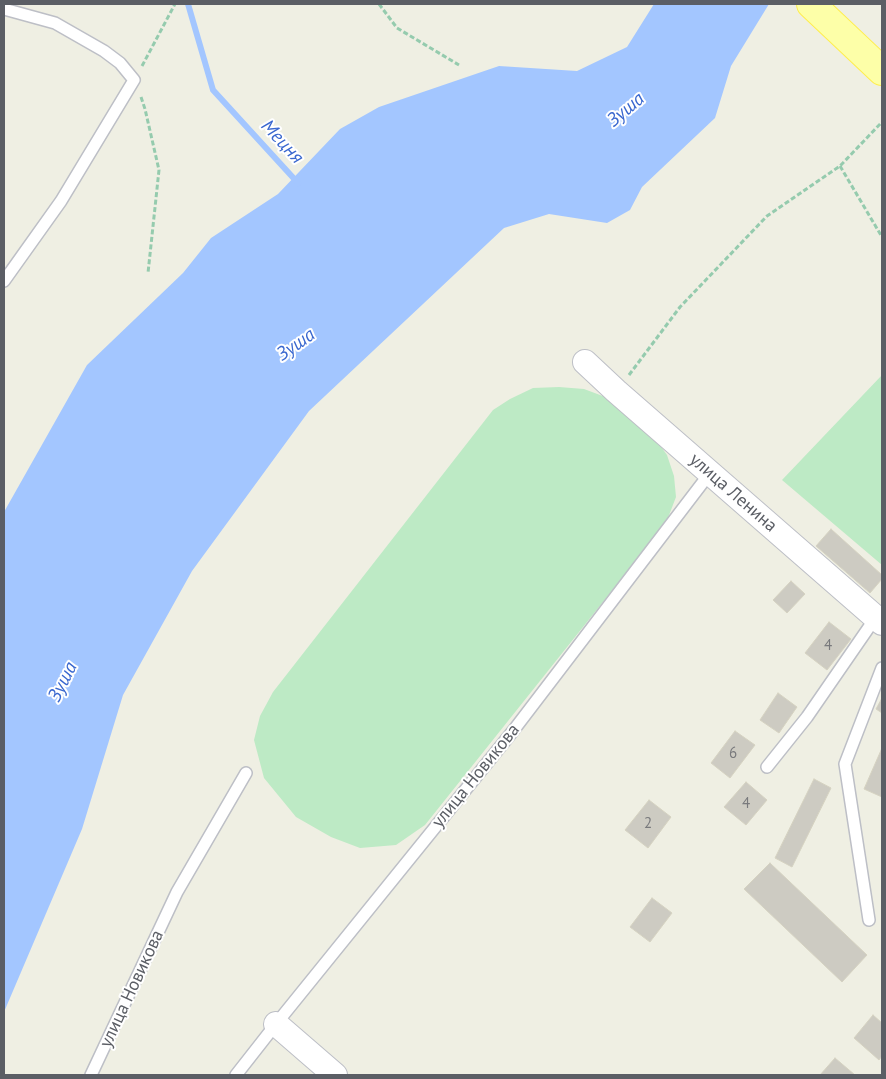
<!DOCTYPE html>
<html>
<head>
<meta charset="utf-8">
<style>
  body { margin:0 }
  #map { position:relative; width:886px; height:1079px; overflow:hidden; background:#efefe3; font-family:"PT Sans",sans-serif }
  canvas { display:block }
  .frame { position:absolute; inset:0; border:5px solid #5b5e65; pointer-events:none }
</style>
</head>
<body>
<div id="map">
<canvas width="886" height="1079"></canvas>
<div class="frame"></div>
</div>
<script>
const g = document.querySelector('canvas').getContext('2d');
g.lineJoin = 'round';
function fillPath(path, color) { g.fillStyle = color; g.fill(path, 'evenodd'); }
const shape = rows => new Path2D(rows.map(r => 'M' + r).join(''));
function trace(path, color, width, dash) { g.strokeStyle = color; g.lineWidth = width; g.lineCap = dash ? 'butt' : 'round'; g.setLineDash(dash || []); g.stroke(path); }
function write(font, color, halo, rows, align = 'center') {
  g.font = font + ' "PT Sans",sans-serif'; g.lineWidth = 4; g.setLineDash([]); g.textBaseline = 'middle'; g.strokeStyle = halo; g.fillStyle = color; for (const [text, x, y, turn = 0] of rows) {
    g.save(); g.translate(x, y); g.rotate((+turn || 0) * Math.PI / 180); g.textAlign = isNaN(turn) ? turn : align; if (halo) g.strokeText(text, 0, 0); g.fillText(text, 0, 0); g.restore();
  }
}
fillPath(shape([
  [882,375,882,565,782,480],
  [559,387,584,389,608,398,654,437,667,455,674,476,676,497,666,523,425,825,396,845,360,848,331,837,296,817,264,778,254,740,260,716,273,692,493,410,510,399,533,388]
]), '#bdeac5');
fillPath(shape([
  [654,4,769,4,731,66,715,118,642,187,630,210,607,223,549,214,504,228,309,411,192,571,123,695,82,829,4,1012,4,512,87,365,183,273,211,238,278,194,340,129,379,107,499,66,577,71,627,47]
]), '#a3c6ff');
trace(shape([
  [188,4,213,90,298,183]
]), '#a3c6ff', 6);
const building = shape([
  [831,529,882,575,882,579,870,593,816,546,831,529],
  [791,581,805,594,787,613,773,600,791,581],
  [829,622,851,639,827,670,805,653,829,622],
  [778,693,797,707,779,733,760,720,778,693],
  [882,698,882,713,876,709,882,698],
  [735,731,755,745,730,778,711,763,735,731],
  [882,748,882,797,864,789,882,748],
  [814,779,831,788,792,867,775,858,814,779],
  [746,782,767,800,746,825,724,807,746,782],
  [649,800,671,817,648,848,625,830,649,800],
  [770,863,867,955,842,982,744,889,770,863],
  [652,898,672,913,650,942,630,927,652,898],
  [873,1015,882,1023,882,1056,879,1060,854,1038,873,1015],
  [835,1058,855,1075,820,1075,835,1058]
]);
fillPath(building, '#cdcbc2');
trace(building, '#d5d2c1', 1);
const lane = shape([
  [4,9,55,23,104,51,120,63,134,80,61,201,4,281],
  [767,767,807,717,876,617],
  [869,920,845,764,882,668],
  [91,1075,177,892,246,773],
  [236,1075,276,1024,513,731,710,473]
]);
const street = shape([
  [585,362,616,391,882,623],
  [276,1024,335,1075]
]);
const primary = shape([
  [811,4,882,71]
]);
trace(lane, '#bdbfc6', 14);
trace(street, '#bdbfc6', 26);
trace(primary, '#ffee4c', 30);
trace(shape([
  [379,4,397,28,459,65],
  [142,66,175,4],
  [141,97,145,109,159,170,148,273],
  [840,166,882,237],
  [629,375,680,307,767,216,840,166,882,122]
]), '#95cbae', 3, [5, 2.5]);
trace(lane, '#fff', 11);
trace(street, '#fff', 24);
trace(primary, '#fdffa8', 28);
write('15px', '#78797c', null, [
  ["4",828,646],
  ["6",733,754],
  ["4",746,804],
  ["2",648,824]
]);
write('18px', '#5b5e65', '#fff', [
  ["улица Ленина",733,493,41],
  ["улица Новикова",476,776,-51],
  ["улица Новикова",132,989,-65]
]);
write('italic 19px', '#3967cf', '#fff', [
  ["Зуша",626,110,-40],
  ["Мецня",282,142,47],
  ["Зуша",296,345,-35],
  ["Зуша",63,682,-63]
]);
</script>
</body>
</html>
